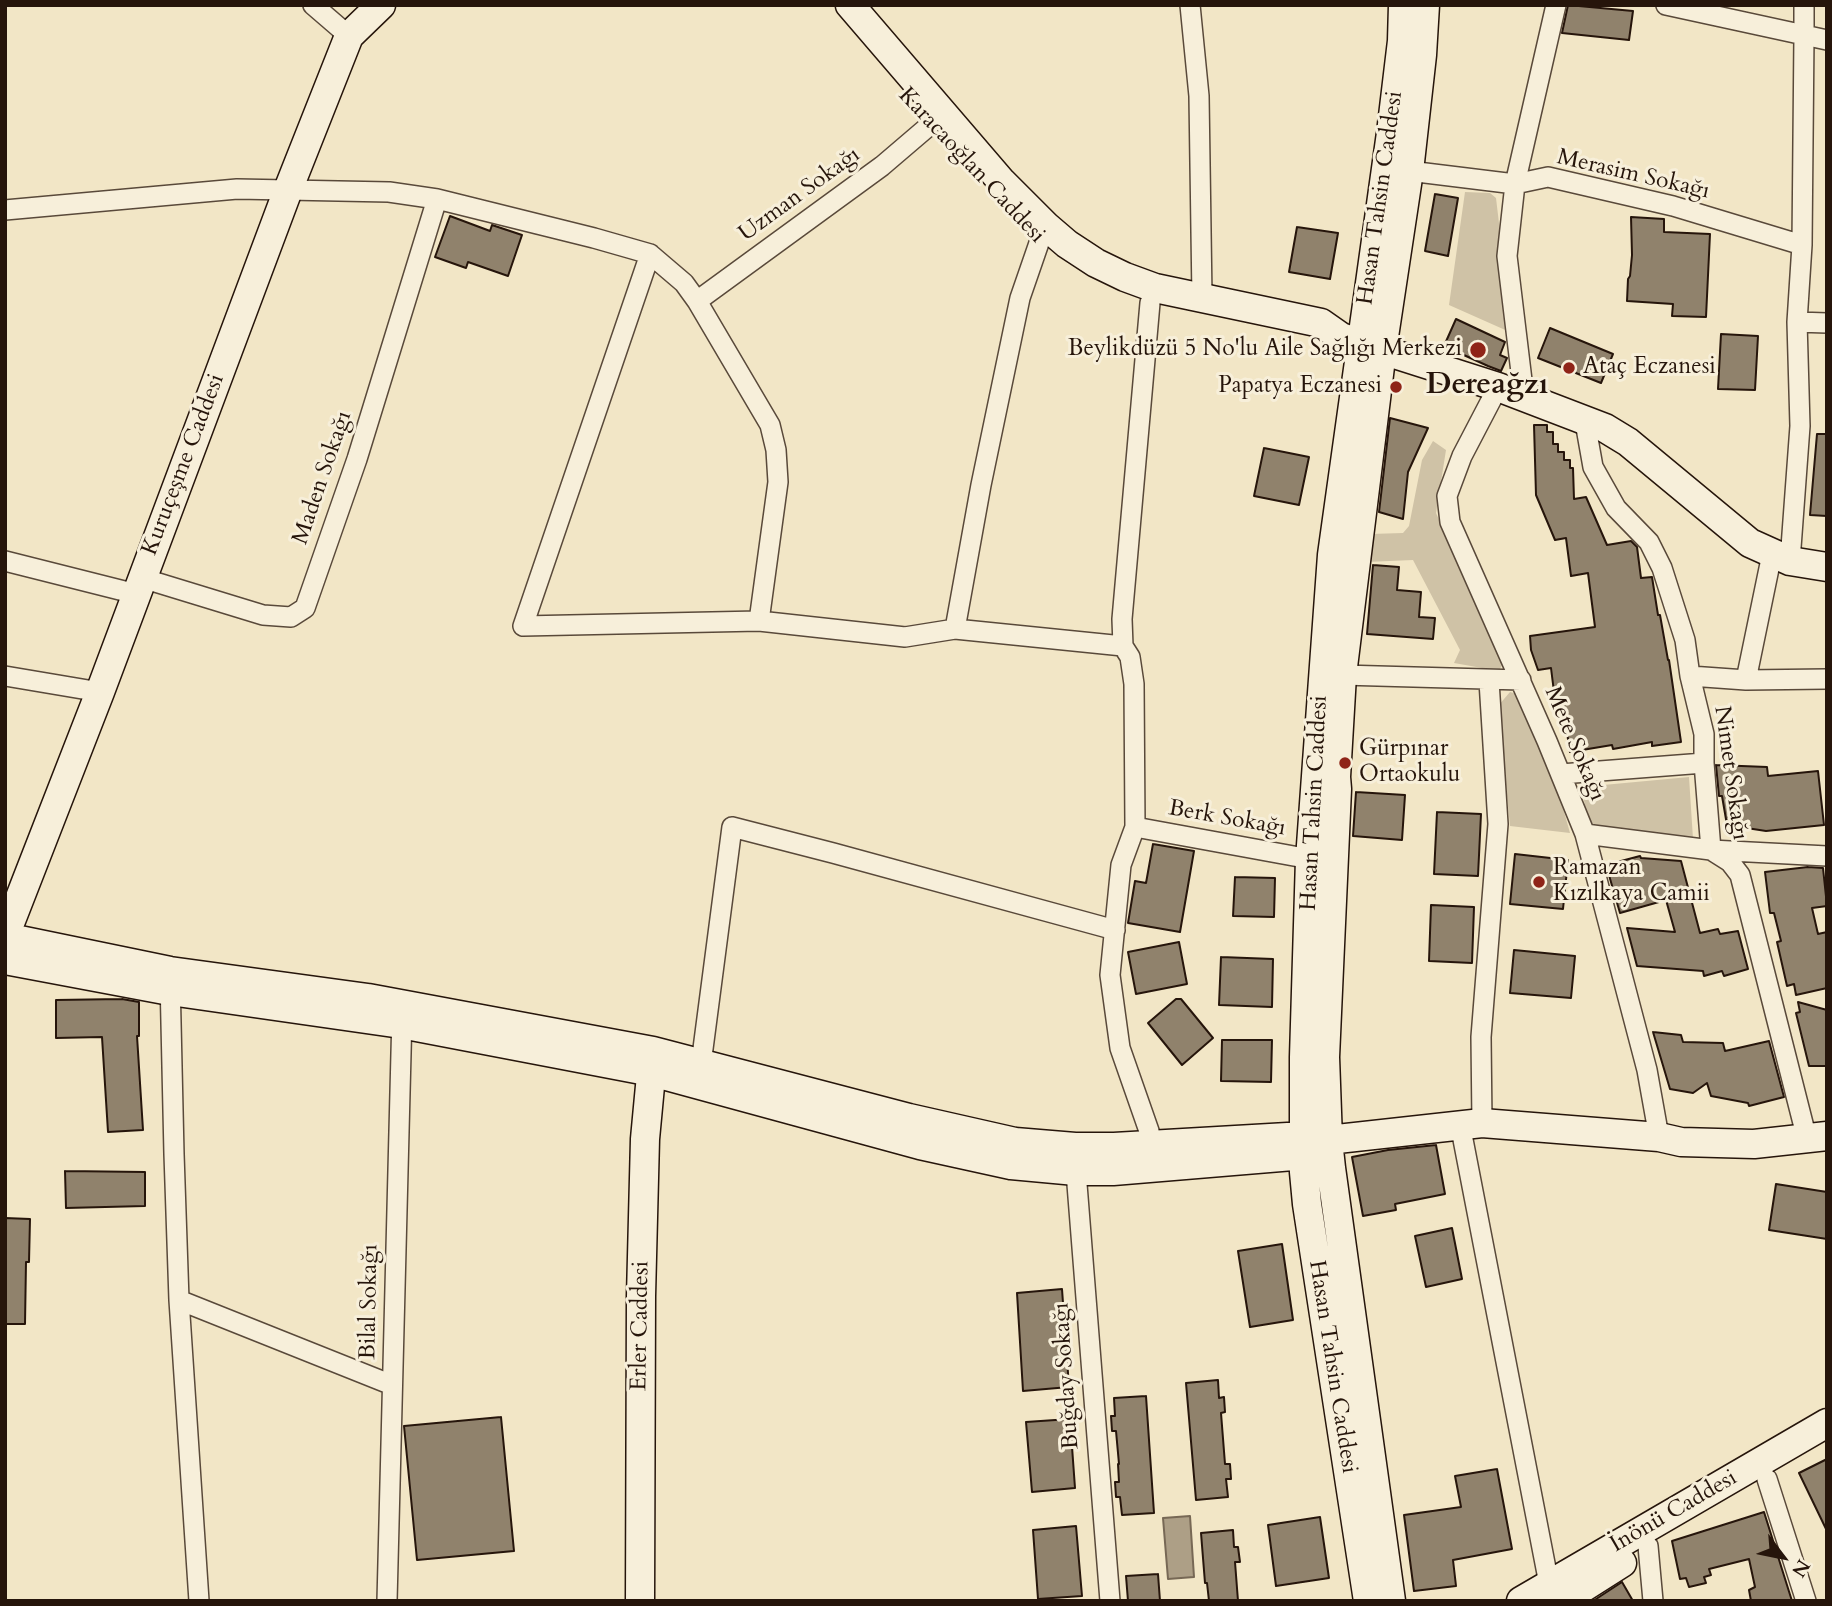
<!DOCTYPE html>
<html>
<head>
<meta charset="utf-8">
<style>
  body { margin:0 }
  #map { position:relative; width:1832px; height:1606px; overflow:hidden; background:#f2e6c6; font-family:Cardo,serif }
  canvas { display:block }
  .frame { position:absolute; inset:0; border:7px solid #26150b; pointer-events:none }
  .north { position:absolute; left:1748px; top:1522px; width:70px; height:70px; -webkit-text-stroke:5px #f7efda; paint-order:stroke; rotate:122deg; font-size:19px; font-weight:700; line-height:28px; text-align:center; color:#26150b }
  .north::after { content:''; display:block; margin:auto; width:24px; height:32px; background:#26150b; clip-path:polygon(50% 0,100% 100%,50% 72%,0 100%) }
</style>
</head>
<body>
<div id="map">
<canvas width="1832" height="1606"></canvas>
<div class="frame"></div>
<div class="north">N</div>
</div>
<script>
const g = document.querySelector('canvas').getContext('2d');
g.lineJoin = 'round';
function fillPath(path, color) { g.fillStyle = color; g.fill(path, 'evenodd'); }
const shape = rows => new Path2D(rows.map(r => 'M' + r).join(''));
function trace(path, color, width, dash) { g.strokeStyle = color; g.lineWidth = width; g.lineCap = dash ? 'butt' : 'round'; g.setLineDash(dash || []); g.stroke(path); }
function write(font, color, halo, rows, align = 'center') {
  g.font = font + ' Cardo,serif'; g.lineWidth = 6; g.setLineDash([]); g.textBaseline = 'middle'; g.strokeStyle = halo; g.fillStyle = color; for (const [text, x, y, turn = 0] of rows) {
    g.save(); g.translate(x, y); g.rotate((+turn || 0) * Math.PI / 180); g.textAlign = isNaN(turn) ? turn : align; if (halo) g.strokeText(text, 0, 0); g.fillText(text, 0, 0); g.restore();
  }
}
fillPath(shape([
  [1465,192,1490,193,1496,198,1512,333,1449,305],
  [1433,441,1446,450,1436,513,1503,663,1499,671,1454,663,1460,650,1413,560,1366,562,1370,534,1403,533,1409,526,1422,460],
  [1510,692,1517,694,1554,776,1570,833,1510,826,1498,706],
  [1689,777,1693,839,1588,826,1582,787]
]), '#cfc2a6');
const water = shape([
  [1190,1516,1194,1577,1168,1579,1163,1518,1190,1516]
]);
fillPath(water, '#ad9f86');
trace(water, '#776855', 2);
const building = shape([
  [1568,5,1633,11,1629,40,1562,33,1568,5],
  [1435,194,1458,198,1448,256,1425,251,1435,194],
  [450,216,490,231,492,225,522,235,508,276,468,262,466,268,435,257,450,216],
  [1631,217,1664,219,1664,232,1710,234,1706,317,1672,316,1673,304,1627,301,1628,279,1630,276,1632,255,1631,217],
  [1297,227,1338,233,1330,279,1289,272,1297,227],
  [1456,319,1505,342,1500,355,1507,358,1501,371,1488,366,1444,346,1456,319],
  [1550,328,1613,354,1601,383,1538,358,1550,328],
  [1721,334,1758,336,1755,390,1718,389,1721,334],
  [1390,418,1428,428,1408,472,1403,519,1379,512,1390,418],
  [1534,425,1547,425,1547,432,1553,432,1553,444,1558,444,1558,452,1564,452,1564,460,1570,460,1570,468,1573,468,1574,499,1586,497,1607,545,1631,541,1637,547,1641,578,1652,577,1658,615,1660,615,1668,660,1669,660,1681,742,1652,746,1652,742,1613,749,1612,745,1570,752,1563,707,1556,708,1551,668,1538,670,1531,650,1530,636,1595,627,1588,573,1571,576,1566,538,1555,540,1536,495,1534,425],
  [1817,434,1827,434,1827,516,1810,515,1817,434],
  [1264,448,1309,457,1299,505,1254,496,1264,448],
  [1373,565,1399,567,1397,590,1421,592,1419,617,1435,618,1433,639,1367,634,1373,565],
  [1716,765,1767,767,1768,776,1818,771,1824,825,1766,831,1727,825,1722,796,1719,796,1716,765],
  [1356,792,1405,795,1402,840,1353,836,1356,792],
  [1437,812,1481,814,1478,876,1434,874,1437,812],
  [1153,844,1194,851,1180,932,1128,923,1135,881,1146,883,1153,844],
  [1515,854,1568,860,1563,909,1510,904,1515,854],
  [1640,856,1641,858,1681,861,1700,933,1718,929,1720,934,1738,931,1748,969,1724,976,1722,971,1704,976,1703,971,1637,966,1627,928,1675,932,1666,900,1620,913,1606,865,1640,856],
  [1808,867,1823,868,1827,906,1812,908,1818,934,1827,932,1827,988,1796,995,1794,984,1787,986,1777,942,1781,941,1774,913,1770,913,1765,872,1808,867],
  [1235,877,1275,878,1274,917,1233,916,1235,877],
  [1431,905,1474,907,1472,963,1429,961,1431,905],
  [1179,942,1187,984,1136,994,1128,952,1179,942],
  [1514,950,1575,956,1571,998,1510,993,1514,950],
  [1221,957,1273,959,1272,1007,1219,1005,1221,957],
  [122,999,139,1002,139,1036,137,1036,143,1130,108,1132,102,1037,56,1038,56,1000,122,999],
  [1176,999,1181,999,1213,1038,1182,1065,1148,1023,1176,999],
  [1798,1002,1827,1010,1827,1066,1809,1066,1796,1013,1800,1012,1798,1002],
  [1653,1032,1681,1035,1683,1042,1723,1043,1725,1051,1769,1041,1784,1097,1749,1106,1748,1103,1711,1096,1707,1083,1693,1093,1670,1089,1653,1032],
  [1222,1040,1272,1040,1271,1082,1221,1081,1222,1040],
  [1436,1145,1445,1194,1395,1204,1396,1210,1363,1216,1352,1157,1388,1150,1436,1145],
  [65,1171,145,1172,145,1206,66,1208,65,1171],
  [1776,1184,1827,1192,1827,1239,1769,1230,1776,1184],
  [5,1218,30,1219,29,1262,26,1262,25,1324,5,1324,5,1218],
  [1452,1228,1462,1279,1426,1287,1415,1236,1452,1228],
  [1282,1244,1293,1320,1250,1327,1238,1251,1282,1244],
  [1062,1289,1069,1387,1023,1391,1017,1293,1062,1289],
  [1218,1380,1219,1398,1224,1397,1225,1412,1221,1413,1225,1464,1230,1464,1231,1479,1226,1479,1228,1497,1196,1500,1186,1383,1218,1380],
  [1146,1396,1154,1513,1122,1515,1120,1497,1116,1497,1115,1482,1119,1482,1118,1464,1119,1464,1116,1431,1112,1431,1111,1416,1115,1416,1114,1398,1146,1396],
  [501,1417,514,1551,417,1560,404,1426,501,1417],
  [1070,1419,1075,1488,1032,1492,1026,1422,1070,1419],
  [1827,1459,1827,1531,1799,1473,1827,1459],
  [1497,1469,1512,1549,1453,1560,1456,1586,1414,1591,1404,1515,1461,1507,1455,1476,1497,1469],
  [1764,1512,1792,1601,1751,1601,1749,1590,1755,1587,1749,1559,1709,1569,1711,1575,1704,1577,1706,1583,1689,1587,1686,1578,1680,1579,1672,1541,1764,1512],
  [1320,1517,1329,1578,1276,1586,1268,1525,1320,1517],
  [1076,1526,1082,1596,1038,1599,1033,1530,1076,1526],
  [1233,1530,1234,1547,1238,1547,1240,1562,1235,1562,1238,1601,1209,1601,1207,1583,1205,1583,1201,1533,1233,1530],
  [1158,1574,1160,1601,1128,1601,1126,1576,1158,1574],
  [1622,1582,1633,1601,1593,1601,1622,1582]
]);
fillPath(building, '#90826c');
trace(building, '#26150b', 2);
const street = shape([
  [313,5,349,36],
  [1190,5,1199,96,1202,298],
  [1666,5,1804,35,1804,5],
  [1409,171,1515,184,1548,177,1673,206,1802,245],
  [5,210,237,189,389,192,437,199,594,238,650,254,684,283,697,301,770,425,776,450,778,482,759,621],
  [650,254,523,626,759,621,905,637,955,629,1123,646],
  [697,301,882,166,930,125],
  [1797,322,1827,323],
  [1498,387,1462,456,1447,496,1450,522,1547,741,1585,834,1647,1070,1659,1137],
  [1524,397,1507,256,1515,184,1556,5],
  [1585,422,1593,467,1616,508,1649,542,1662,568,1685,640,1690,676,1704,734,1704,763,1711,850,1730,862,1740,875,1807,1139],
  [5,561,136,594],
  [1790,561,1800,426,1797,322,1802,245,1804,35,1827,40],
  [142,578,263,615,291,617,305,608,357,459,437,199],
  [955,629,981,485,1020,298,1039,243],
  [1342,675,1521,680],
  [5,676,100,692],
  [1690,676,1746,680,1827,679],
  [1746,680,1772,554],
  [1561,774,1704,763],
  [1135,827,1310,859],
  [1585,834,1711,850,1827,856],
  [170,979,174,1154,179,1300,199,1601],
  [701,1064,732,827,833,853,1115,930],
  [1482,1123,1481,1037,1498,824,1489,681],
  [1460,1124,1549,1584],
  [1149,1131,1120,1048,1110,975,1121,865,1135,827,1134,684,1130,657,1123,646,1122,619,1150,303],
  [1075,1159,1110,1601],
  [179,1300,392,1385],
  [1767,1479,1806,1601],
  [1648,1546,1653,1601],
  [387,1601,402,1014]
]);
const secondary = shape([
  [850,5,1002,182,1046,226,1067,244,1096,263,1125,277,1155,288,1321,323,1341,337,1498,387,1605,428,1628,442,1750,543,1790,561,1827,567],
  [5,936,100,692,288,190,349,36,381,5],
  [5,937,170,971,368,998,653,1051,909,1118,1015,1142,1075,1147,1114,1147,1305,1136,1328,1140,1482,1123,1659,1137,1681,1142,1754,1144,1827,1136],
  [5,960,170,991,401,1024,652,1072,920,1145,1011,1165,1076,1171,1113,1171,1305,1155,1314,1149],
  [640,1601,641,1296,645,1139,653,1054],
  [1368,1601,1307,1204,1304,1172,1304,1057,1310,859,1332,555,1391,133,1402,41,1403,5],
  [1391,1601,1331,1168,1328,1140,1325,1057,1337,789,1336,777,1342,675,1382,350,1409,171,1422,55,1425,5],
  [1521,1601,1827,1423],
  [1562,1601,1622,1563]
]);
trace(street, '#59493a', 22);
trace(secondary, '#26150b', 31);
trace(street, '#f7efda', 19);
trace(secondary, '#f7efda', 28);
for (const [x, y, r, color] of [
  [1478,350,9,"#8f2418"],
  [1569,368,7,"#8f2418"],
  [1396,387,7,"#8f2418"],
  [1345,763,7,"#8f2418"],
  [1539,882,7,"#8f2418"]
]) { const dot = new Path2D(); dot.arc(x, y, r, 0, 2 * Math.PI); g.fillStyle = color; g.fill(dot); trace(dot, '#f7efda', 2.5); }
write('23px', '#26150b', '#f7efda', [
  ["Karacaoğlan Caddesi",971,166,47],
  ["Merasim Sokağı",1633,175,13],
  ["Uzman Sokağı",800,195,-36],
  ["Hasan Tahsin Caddesi",1381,198,-82],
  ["Kuruçeşme Caddesi",184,465,-69],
  ["Maden Sokağı",323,478,-71],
  ["Mete Sokağı",1574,744,67],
  ["Nimet Sokağı",1730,773,82],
  ["Hasan Tahsin Caddesi",1315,803,-87],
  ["Berk Sokağı",1227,819,10],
  ["Bilal Sokağı",370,1302,-89],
  ["Erler Caddesi",641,1326,-89],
  ["Hasan Tahsin Caddesi",1332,1367,81],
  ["Buğday Sokağı",1067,1376,-94],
  ["İnönü Caddesi",1674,1512,-30]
]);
write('23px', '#26150b', '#f7efda', [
  ["Beylikdüzü 5 No'lu Aile Sağlığı Merkezi",1462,350,"right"],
  ["Ataç Eczanesi",1583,368],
  ["Papatya Eczanesi",1382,387,"right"],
  ["Gürpınar",1359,750],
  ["Ortaokulu",1359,776],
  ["Ramazan",1553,869],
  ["Kızılkaya Camii",1553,895]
], 'left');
write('bold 30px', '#26150b', '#f7efda', [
  ["Dereağzı",1487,386]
]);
</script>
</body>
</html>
